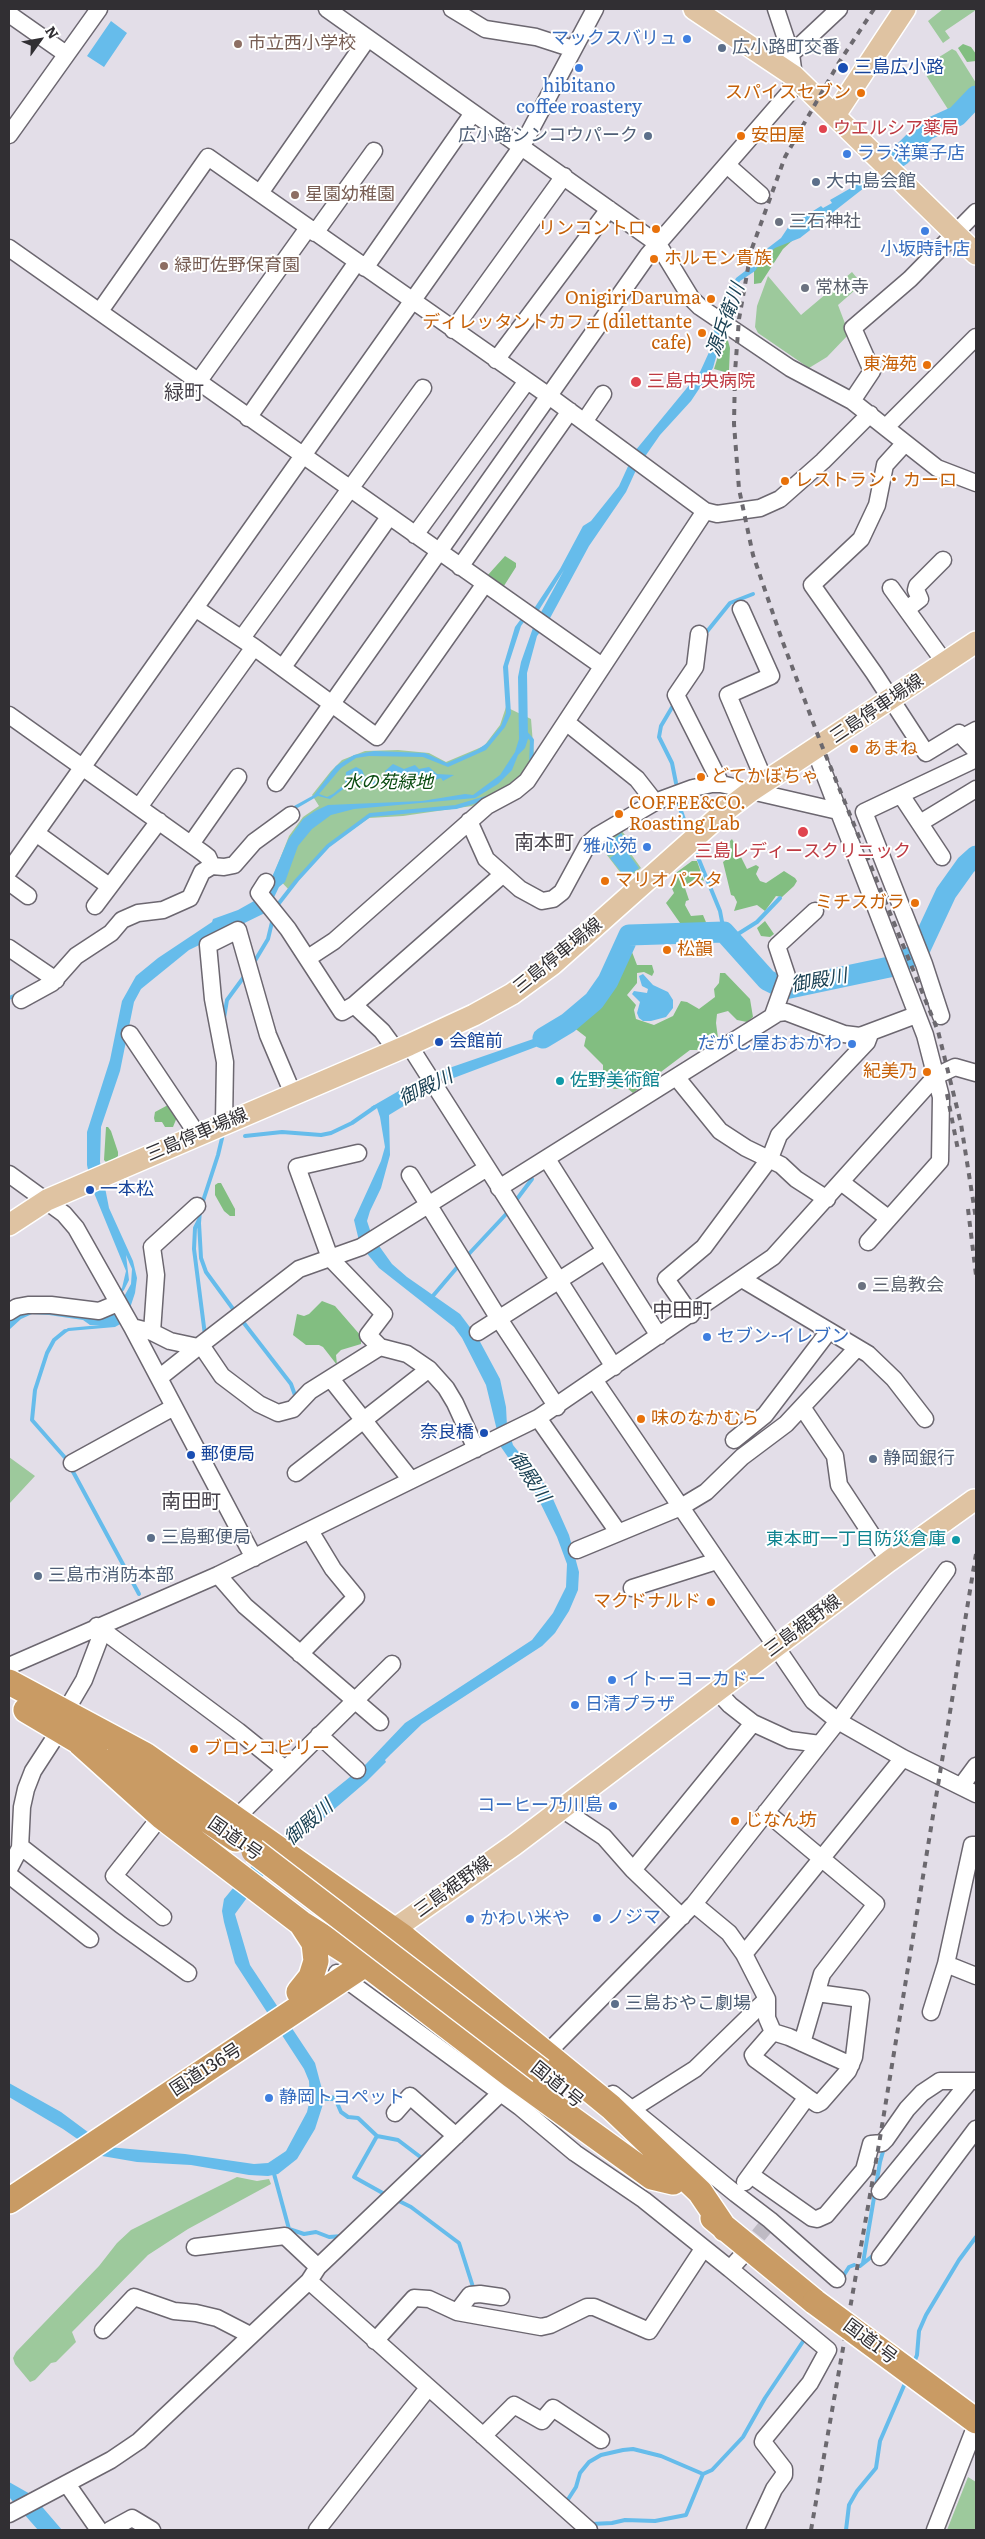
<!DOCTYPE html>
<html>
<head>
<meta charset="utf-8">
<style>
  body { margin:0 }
  #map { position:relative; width:985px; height:2539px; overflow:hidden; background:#e3dee8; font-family:Literata,serif }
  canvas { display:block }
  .frame { position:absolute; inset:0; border:10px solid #312f33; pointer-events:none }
  .north { position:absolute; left:15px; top:15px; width:50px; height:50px; -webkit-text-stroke:4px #fff; paint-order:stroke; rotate:58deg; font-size:14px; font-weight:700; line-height:20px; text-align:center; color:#312f33 }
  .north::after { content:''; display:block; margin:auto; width:18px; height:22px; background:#312f33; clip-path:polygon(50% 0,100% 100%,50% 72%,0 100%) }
</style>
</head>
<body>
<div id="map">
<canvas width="985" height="2539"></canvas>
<div class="frame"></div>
<div class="north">N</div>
</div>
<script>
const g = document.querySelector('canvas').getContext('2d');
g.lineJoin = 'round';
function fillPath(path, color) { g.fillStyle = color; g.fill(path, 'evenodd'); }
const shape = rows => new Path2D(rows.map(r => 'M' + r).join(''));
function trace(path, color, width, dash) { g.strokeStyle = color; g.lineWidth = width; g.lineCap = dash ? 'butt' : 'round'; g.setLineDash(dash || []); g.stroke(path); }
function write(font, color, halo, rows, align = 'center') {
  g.font = font + ' Literata,"Noto Sans JP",serif'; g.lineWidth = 4; g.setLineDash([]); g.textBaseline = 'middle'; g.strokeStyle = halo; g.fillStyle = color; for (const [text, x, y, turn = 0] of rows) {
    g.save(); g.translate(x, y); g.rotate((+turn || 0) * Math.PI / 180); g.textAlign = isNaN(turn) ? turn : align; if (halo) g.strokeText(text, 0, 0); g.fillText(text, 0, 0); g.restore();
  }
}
fillPath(shape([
  [943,9,976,10,945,31,950,38,943,43,928,21],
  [952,49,956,51,976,83,976,89,951,114,924,72,928,64],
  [852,272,862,284,838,305,849,334,827,357,809,368,758,333,755,327,757,306,768,276,801,315],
  [506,707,531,719,534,756,520,782,472,806,403,816,369,818,329,846,304,873,290,891,274,874,289,836,303,817,319,806,312,795,331,771,342,760,365,751,398,750,429,753,446,762,484,746,500,725],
  [619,827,630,842,626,847,641,868,626,880,597,842],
  [9,1457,35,1476,9,1504],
  [237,2177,257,2181,269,2179,271,2184,188,2229,148,2255,72,2332,76,2342,56,2362,51,2363,35,2380,30,2382,15,2364,13,2358,16,2352,99,2266,117,2243,131,2230],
  [968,2477,976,2482,976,2530,947,2530]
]), '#9dc99c');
fillPath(shape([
  [963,44,971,47,976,54,976,61,967,62,958,48],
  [793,240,783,249,761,283,754,284,754,271,763,258,774,247],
  [724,337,727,337,730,348,729,370,725,372,714,369],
  [505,556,516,563,516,567,502,589,487,576],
  [732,839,747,869,756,865,759,867,756,874,760,881,766,883,784,871,795,878,797,881,794,886,782,897,776,896,765,911,757,905,734,911,737,902,734,896,731,895,723,862,731,856,730,841],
  [692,861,697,861,704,881,697,878,686,885,685,888,689,900,686,901,685,905,691,916,703,915,708,927,707,930,697,924,680,923,666,903,674,893,670,884,673,875],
  [765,921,774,934,770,937,761,936,757,928],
  [632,952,637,965,652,965,654,972,652,976,644,972,637,973,637,983,627,995,636,1005,634,1010,636,1019,654,1025,673,1016,681,1001,687,1002,699,1009,715,997,714,989,719,983,720,973,725,973,750,999,753,1017,747,1022,737,1020,728,1011,717,1014,716,1023,718,1038,713,1045,700,1050,690,1050,633,1093,627,1088,614,1089,608,1085,603,1075,603,1065,584,1046,586,1037,573,1027,576,1020,602,998,623,957,629,957],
  [168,1105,173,1107,177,1117,173,1127,165,1127,162,1122,155,1122,154,1118,155,1112],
  [106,1127,108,1127,111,1131,118,1152,118,1156,108,1164,104,1160],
  [218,1183,221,1183,235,1209,235,1216,230,1216,224,1211,215,1195,215,1185],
  [322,1301,335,1306,361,1336,361,1344,341,1350,336,1355,337,1365,323,1347,319,1345,306,1345,293,1335,297,1314,304,1316,309,1314]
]), '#82be81');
fillPath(shape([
  [111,21,127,33,104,67,87,56],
  [976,92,976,100,959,119,939,126,938,123,955,115],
  [877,173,878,177,800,238,775,248,765,256,755,271,740,281,733,295,713,368,691,401,660,435,637,468,626,492,589,546,549,620,537,636,527,673,528,739,525,748,518,755,512,770,498,784,475,798,354,809,331,815,312,829,298,846,285,882,279,887,267,912,189,950,141,989,134,1002,120,1071,101,1127,100,1162,109,1208,133,1261,137,1278,135,1293,128,1314,122,1323,115,1327,69,1331,61,1335,60,1333,68,1328,100,1325,90,1325,83,1320,49,1315,32,1314,21,1319,9,1330,9,1318,18,1312,121,1302,131,1284,132,1269,126,1255,129,1280,124,1290,118,1297,102,1303,122,1288,126,1271,92,1188,87,1165,87,1132,110,1060,122,1001,136,976,158,958,212,922,213,919,238,910,254,901,272,877,288,840,303,819,315,811,328,805,422,801,465,794,473,795,500,775,515,752,519,739,518,677,521,662,534,625,564,570,539,610,526,619,521,626,508,666,511,714,505,727,486,750,448,767,423,757,369,756,356,758,341,768,319,794,327,797,333,794,345,784,346,772,356,767,362,770,368,784,378,780,388,780,385,771,393,764,404,769,415,765,419,769,429,767,437,774,454,775,443,781,441,778,429,782,423,779,410,777,403,786,388,783,364,788,359,774,354,772,350,775,346,787,330,799,318,796,294,810,285,811,314,795,336,766,354,755,374,751,425,753,447,763,477,750,487,743,501,726,506,713,503,667,515,627,526,612,535,607,560,569,583,526,591,521,619,486,635,451,700,372,710,350,715,324,736,278,753,265,760,254,781,238,789,226,821,206,823,208,832,203,830,200],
  [621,833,628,842,609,856,602,848,609,842,606,837,609,835,613,840],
  [624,848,639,868,626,878,610,858],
  [643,974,653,985,668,992,673,1000,673,1008,666,1017,651,1021,643,1021,639,1018,637,1013,640,1002,632,994,634,991,647,993,648,989,642,986,639,976],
  [564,1018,569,1026,541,1045,443,1082,389,1115,390,1155,381,1188,370,1211,367,1221,372,1236,392,1264,407,1277,460,1314,478,1338,500,1379,506,1407,507,1426,513,1445,549,1490,569,1535,579,1572,578,1590,569,1611,555,1633,542,1646,422,1724,391,1754,385,1760,386,1762,367,1781,274,1861,235,1914,250,1965,315,2063,323,2093,334,2097,333,2101,324,2101,315,2129,297,2159,278,2174,268,2176,249,2175,191,2165,137,2162,102,2156,63,2129,9,2097,9,2083,61,2112,108,2147,185,2154,254,2164,268,2163,286,2151,307,2112,310,2099,309,2081,304,2069,235,1963,224,1922,222,1911,224,1899,263,1852,279,1842,324,1798,366,1764,405,1723,532,1640,553,1613,566,1587,567,1564,557,1537,531,1484,514,1466,501,1447,486,1385,462,1338,454,1327,379,1268,360,1245,354,1220,381,1161,385,1147,380,1117,377,1108,372,1110,371,1107,423,1077,539,1037],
  [9,2482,32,2495,62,2530,38,2530,9,2497]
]), '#66bceb');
trace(shape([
  [705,634,730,603,753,594],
  [674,704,661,726,659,737,672,763,676,783],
  [525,732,532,740,531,762],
  [677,800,686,825],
  [697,855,720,911,724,932],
  [276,907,297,880,328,846,370,815,456,807,486,798],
  [730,939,757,922,780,898],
  [253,964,268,939,273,918],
  [9,998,19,994],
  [224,1018,227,1000,246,974],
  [245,1136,282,1132,321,1135,331,1133,352,1123,375,1107],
  [514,1203,532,1179],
  [202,1204,218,1155,223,1134],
  [200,1210,199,1223,201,1258,206,1272,236,1313],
  [199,1220,195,1228,194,1249,205,1335],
  [466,1257,509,1211],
  [432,1297,460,1264],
  [240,1318,291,1384,296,1398],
  [65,1331,54,1340,47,1353,35,1390,32,1420,68,1461],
  [71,1468,139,1594],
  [330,2097,335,2098,341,2112,348,2117,358,2118,377,2136,354,2177,388,2196],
  [377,2136,398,2140,423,2159],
  [273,2170,289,2229,304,2234,316,2232,329,2237,343,2236],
  [397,2200,411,2207,459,2243,473,2287],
  [863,2263,880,2162,884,2148],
  [860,2266,875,2254],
  [842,2278,849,2267,854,2265],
  [913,2365,917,2355,919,2331,926,2315,959,2260,976,2237],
  [567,2501,576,2487,580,2473,589,2462,601,2455,623,2450,633,2449,661,2456,703,2474,712,2470,743,2437,765,2398,806,2337],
  [591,2524,612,2523,625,2520,655,2521,686,2515,703,2474],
  [846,2530,849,2505,857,2491,876,2468,880,2441,906,2381]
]), '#66bceb', 4);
trace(shape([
  [900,156,926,130,957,116,976,96],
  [543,1038,568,1023,594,1001,608,981,629,935,724,932,767,980,785,989,894,966,918,953,946,893,966,865,976,856]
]), '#66bceb', 21);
trace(shape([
  [743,2254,767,2225]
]), '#bfbbc4', 16, [16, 8]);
const minor = shape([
  [327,9,658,244,691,298,700,307,790,368,852,401,937,468,976,483],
  [452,9,485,29,536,37,573,49],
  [9,14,66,54],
  [791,54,839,9],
  [9,135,99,9],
  [727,165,761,195],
  [260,193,368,38],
  [315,233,374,151],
  [9,248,602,666],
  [365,268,473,113],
  [100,311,208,157,549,396,705,511,717,514,760,508,780,499,823,461,870,414],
  [453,330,564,176],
  [496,360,609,209],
  [198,382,308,228],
  [852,401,872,371,853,328,910,279,976,212],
  [248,418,357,262],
  [584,422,603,394],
  [886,427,976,337],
  [905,443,885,465,877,505,861,539,812,585,874,673,926,753,959,733,976,751],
  [415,535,527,381],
  [460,567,570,411],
  [891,588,945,663],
  [195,608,254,647,377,737,484,585],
  [741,609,771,676,728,695,765,782],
  [907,609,920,599,916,590,917,586,943,560],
  [699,634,695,667,676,695,721,784],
  [242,638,423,388],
  [283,667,389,517],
  [9,715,203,853,208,857,212,866],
  [566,722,637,779,655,802],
  [963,737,976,730],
  [815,750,925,1035,941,1097,940,1161,868,1242],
  [276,783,648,255,789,93,794,76,791,54,776,9],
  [901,795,942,857],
  [139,807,254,647],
  [469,821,486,859,520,889,542,901,553,899,562,892,588,844,597,836,655,802,693,788,712,784,721,784,838,811],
  [920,823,976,789],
  [36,833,109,886],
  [191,844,238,777],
  [9,871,522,146,595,9],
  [9,882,28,896],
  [266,882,259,893,288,929,342,1012,354,1005,502,875],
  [95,906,159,821],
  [9,948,56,980],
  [308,958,334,941,487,806,515,791,527,781,705,511],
  [21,1000,52,983,76,956,111,933,122,920,138,913,163,910,190,898,202,872,212,866,224,867,234,865,254,842,291,815],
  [354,1005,382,1031,396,1050],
  [773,1015,787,976,777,946,815,911],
  [941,1016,924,964,864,812,976,759],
  [130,1034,197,1134],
  [409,1045,614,1367],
  [677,1078,720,1131,746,1148,781,1165,796,1179,827,1199],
  [224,1123,225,1062,213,999,208,945,238,930,268,1035,293,1094],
  [358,1153,297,1167,330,1258,384,1314,368,1335,380,1347],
  [547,1159,659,1336],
  [9,1174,64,1214,76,1228,132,1327,254,1558],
  [410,1175,499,1319,557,1407],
  [841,1182,888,1218],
  [499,1188,778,1013,786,1012,844,1034,860,1036,916,1015],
  [742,1279,868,1354,894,1379,925,1419],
  [9,1312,17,1307,28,1305,51,1305,99,1311,118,1303],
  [691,1315,666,1279,704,1247,770,1158,779,1135,867,1042,870,1034],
  [132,1327,152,1332,170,1341,198,1347,299,1269,361,1247,487,1168],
  [152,1332,156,1275,152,1247,197,1206],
  [478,1332,605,1251],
  [201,1345,222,1376,259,1404,278,1413,293,1409,310,1391,380,1347,407,1354,429,1369,446,1388,455,1403,476,1449],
  [159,1378,198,1347],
  [331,1379,411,1480],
  [595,1381,813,1701,838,1721,903,1758,976,1794],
  [802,1407,835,1456,839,1485,843,1491,889,1561],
  [538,1418,618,1532],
  [734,1440,765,1415,829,1331],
  [72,1463,174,1407],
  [296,1473,429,1369],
  [577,1550,681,1507,706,1492,742,1457,786,1424,857,1348],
  [218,1575,245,1606,380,1722],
  [632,1588,717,1561],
  [97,1626,238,1731,285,1769],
  [300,1654,356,1597,333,1569,310,1531],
  [9,1666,218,1575,538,1418,773,1257,936,1076,955,1067,976,1073],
  [718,1692,730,1705,753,1723],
  [64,1714,84,1680,103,1630],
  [319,1735,357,1770],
  [962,1785,976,1766],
  [562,1809,604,1837,633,1870,682,1917],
  [766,1812,876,1904,822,1974,802,2043],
  [161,1816,114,1876,163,1917],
  [236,1818,392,1664],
  [976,1845,972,1845,946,1964,976,1976],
  [20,1846,121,1925,188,1973],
  [9,1869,20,1848,22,1807,26,1789,33,1771,59,1731],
  [633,1870,753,1723,790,1740,820,1744],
  [9,1875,90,1939],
  [694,1904,729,1933,744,1954,767,1999,767,2018,773,2032,789,2037,851,2065],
  [744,1954,903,1758],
  [337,1973,520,2107,575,2153,644,2200,730,2269,740,2258],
  [931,2012,946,1964],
  [773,2032,753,2055,755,2059,807,2097],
  [554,2046,694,1904,838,1721,947,1570],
  [613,2094,736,2194,770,2220,837,2279],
  [632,2109,695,2069,767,1999],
  [395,2113,410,2096,456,2136],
  [751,2175,812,2218,817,2219,826,2215,864,2170,871,2144,882,2143,886,2139,907,2109,922,2093,940,2081,976,2081],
  [745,2182,807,2097,817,2104,821,2102,848,2071,854,2057,861,1999,817,1993],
  [880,2191,970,2081],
  [195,2247,285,2236,318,2267],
  [880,2257,976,2129],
  [730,2269,828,2350,810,2383,764,2439,763,2442,784,2469,784,2475,774,2489,755,2530],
  [309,2281,589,2530],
  [457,2312,541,2327,550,2325,587,2307,594,2307,649,2331,703,2249],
  [103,2330,134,2297,174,2311,196,2313,217,2318,250,2335],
  [375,2341,414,2298,429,2299,457,2312,470,2295,480,2294,501,2297],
  [483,2436,514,2405,542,2421,553,2408,601,2440],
  [67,2484,99,2530],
  [9,2514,111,2460,139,2441,309,2281,318,2267,506,2088],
  [110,2530,132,2518,152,2530],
  [317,2530,428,2388],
  [935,2530,976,2425]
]);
const major = shape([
  [694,9,794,76,976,254],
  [835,115,905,9],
  [9,1225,47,1200,409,1045,474,1015,512,994,553,964,725,811,751,791,976,642],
  [393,1930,514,1845,889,1561,974,1500]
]);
const highway = shape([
  [9,1682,145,1755,402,1936,611,2107,700,2192,725,2229],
  [26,1710,95,1751],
  [81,1744,161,1816,301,1923,366,1964,511,2075,652,2177,673,2182],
  [116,1759,236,1839],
  [299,1992,311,1977,316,1961,314,1943,301,1923],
  [9,2201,377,1956],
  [713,2218,815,2302]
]);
trace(minor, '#6c6770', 19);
trace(major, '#fff', 24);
trace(highway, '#fff', 28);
trace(minor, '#fff', 16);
trace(major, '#dfc3a2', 21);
trace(highway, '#c99b64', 25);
trace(shape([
  [874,9,838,64,785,157,751,251,739,319,735,372,734,424,739,489,753,555,782,640,822,746,938,1031,961,1124,976,1219],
  [947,1094,958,1150],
  [968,1209,976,1275],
  [811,2530,879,2144,976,1554]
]), '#6c696f', 4, [6, 6]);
const highwayBridge = shape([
  [254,1851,541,2071],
  [815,2302,976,2421]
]);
trace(highwayBridge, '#fff', 28, []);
trace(highwayBridge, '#c99b64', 25);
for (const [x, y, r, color] of [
  [687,39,5,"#3f7fe0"],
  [238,44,5,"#8d6e63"],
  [722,48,5,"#5c6f8a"],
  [579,68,5,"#3f7fe0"],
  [843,68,6,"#1a4fb4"],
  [861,93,5,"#e8710a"],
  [823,129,5,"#e0444e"],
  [648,136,5,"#5c6f8a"],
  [741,136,5,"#e8710a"],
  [847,154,5,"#3f7fe0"],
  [816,182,5,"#5c6f8a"],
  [295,195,5,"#8d6e63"],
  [779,222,5,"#6b7280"],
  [656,229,5,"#e8710a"],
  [925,231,5,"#3f7fe0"],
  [654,259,5,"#e8710a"],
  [164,266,5,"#8d6e63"],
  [805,288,5,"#6b7280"],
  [711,299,5,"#e8710a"],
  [702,333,5,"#e8710a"],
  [927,365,5,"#e8710a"],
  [636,382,6,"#e0444e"],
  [785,481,5,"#e8710a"],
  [854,749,5,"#e8710a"],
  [701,777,5,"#e8710a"],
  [619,814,5,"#e8710a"],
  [803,832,6,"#e0444e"],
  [647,847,5,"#3f7fe0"],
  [605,881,5,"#e8710a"],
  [915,903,5,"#e8710a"],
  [667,950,5,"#e8710a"],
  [439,1042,5,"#1a4fb4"],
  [852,1044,5,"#3f7fe0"],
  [927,1072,5,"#e8710a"],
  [560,1081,5,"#0f9aa8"],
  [90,1190,5,"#1a4fb4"],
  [862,1286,5,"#6b7280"],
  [707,1337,5,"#3f7fe0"],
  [641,1419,5,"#e8710a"],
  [484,1433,5,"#1a4fb4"],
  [191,1455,5,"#1a4fb4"],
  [873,1459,5,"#5c6f8a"],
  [151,1538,5,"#5c6f8a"],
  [956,1540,5,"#0f9aa8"],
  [38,1576,5,"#5c6f8a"],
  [711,1602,5,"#e8710a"],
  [612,1680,5,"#3f7fe0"],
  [575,1705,5,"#3f7fe0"],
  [194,1749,5,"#e8710a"],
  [613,1806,5,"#3f7fe0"],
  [735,1821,5,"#e8710a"],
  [597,1918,5,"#3f7fe0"],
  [470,1919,5,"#3f7fe0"],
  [615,2004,5,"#5c6f8a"],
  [269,2098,5,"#3f7fe0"]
]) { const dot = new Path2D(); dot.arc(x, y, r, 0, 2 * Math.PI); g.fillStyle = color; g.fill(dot); trace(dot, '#fff', 2); }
write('18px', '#366cbe', '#fff', [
  ["マックスバリュ",677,39,"right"],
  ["hibitano",579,87,"center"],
  ["coffee roastery",579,108,"center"],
  ["ララ洋菓子店",857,154],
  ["小坂時計店",925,250,"center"],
  ["雅心苑",637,847,"right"],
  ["だがし屋おおかわ",842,1044,"right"],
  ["セブン-イレブン",717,1337],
  ["イトーヨーカドー",622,1680],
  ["日清プラザ",585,1705],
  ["コーヒー乃川島",603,1806,"right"],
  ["ノジマ",607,1918],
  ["かわい米や",480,1919],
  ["静岡トヨペット",279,2098]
], 'left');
write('18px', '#785e54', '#fff', [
  ["市立西小学校",248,44],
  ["星園幼稚園",305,195],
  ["緑町佐野保育園",174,266]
], 'left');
write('18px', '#4e5e75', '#fff', [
  ["広小路町交番",732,48],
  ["広小路シンコウパーク",638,136,"right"],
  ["大中島会館",826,182],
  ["静岡銀行",883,1459],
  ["三島郵便局",161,1538],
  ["三島市消防本部",48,1576],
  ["三島おやこ劇場",625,2004]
], 'left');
write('18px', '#164399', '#fff', [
  ["三島広小路",854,68],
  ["会館前",449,1042],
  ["一本松",100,1190],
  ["奈良橋",474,1433,"right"],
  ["郵便局",201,1455]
], 'left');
write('18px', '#c56008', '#fff', [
  ["スパイスセブン",851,93,"right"],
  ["安田屋",751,136],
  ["リンコントロ",646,229,"right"],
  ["ホルモン貴族",664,259],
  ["Onigiri Daruma",701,299,"right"],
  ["ディレッタントカフェ(dilettante",692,323,"right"],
  ["cafe)",692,344,"right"],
  ["東海苑",917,365,"right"],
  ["レストラン・カーロ",795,481],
  ["あまね",864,749],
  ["どてかぼちゃ",711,777],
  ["COFFEE&CO.",629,804],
  ["Roasting Lab",629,825],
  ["マリオパスタ",615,881],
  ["ミチスガラ",905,903,"right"],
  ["松韻",677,950],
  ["紀美乃",917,1072,"right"],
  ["味のなかむら",651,1419],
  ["マクドナルド",701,1602,"right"],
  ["ブロンコビリー",204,1749],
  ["じなん坊",745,1821]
], 'left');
write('18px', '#be3a42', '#fff', [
  ["ウエルシア薬局",833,129],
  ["三島中央病院",647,382],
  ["三島レディースクリニック",803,852,"center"]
], 'left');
write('18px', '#5b616d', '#fff', [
  ["三石神社",789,222],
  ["常林寺",815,288],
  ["三島教会",872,1286]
], 'left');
write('18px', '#312f33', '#fff', [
  ["三島停車場線",877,709,-34],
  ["三島停車場線",558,956,-39],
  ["三島停車場線",197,1135,-23],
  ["三島裾野線",803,1626,-37],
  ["国道1号",235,1839,35],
  ["三島裾野線",453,1887,-36],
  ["国道136号",206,2070,-33],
  ["国道1号",557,2085,39],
  ["国道1号",870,2342,37]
]);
write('italic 18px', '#094a0f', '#fff', [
  ["水の苑緑地",388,783]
]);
write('18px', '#0d838f', '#fff', [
  ["佐野美術館",570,1081],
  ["東本町一丁目防災倉庫",946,1540,"right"]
], 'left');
write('italic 19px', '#1a4053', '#fff', [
  ["源兵衛川",726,320,-70],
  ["御殿川",819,981,-10],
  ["御殿川",426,1088,-26],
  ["御殿川",529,1477,56],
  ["御殿川",309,1823,-41]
]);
write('20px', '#454049', '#fff', [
  ["緑町",184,393],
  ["南本町",544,843],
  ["中田町",682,1311],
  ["南田町",191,1502]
]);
</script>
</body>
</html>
